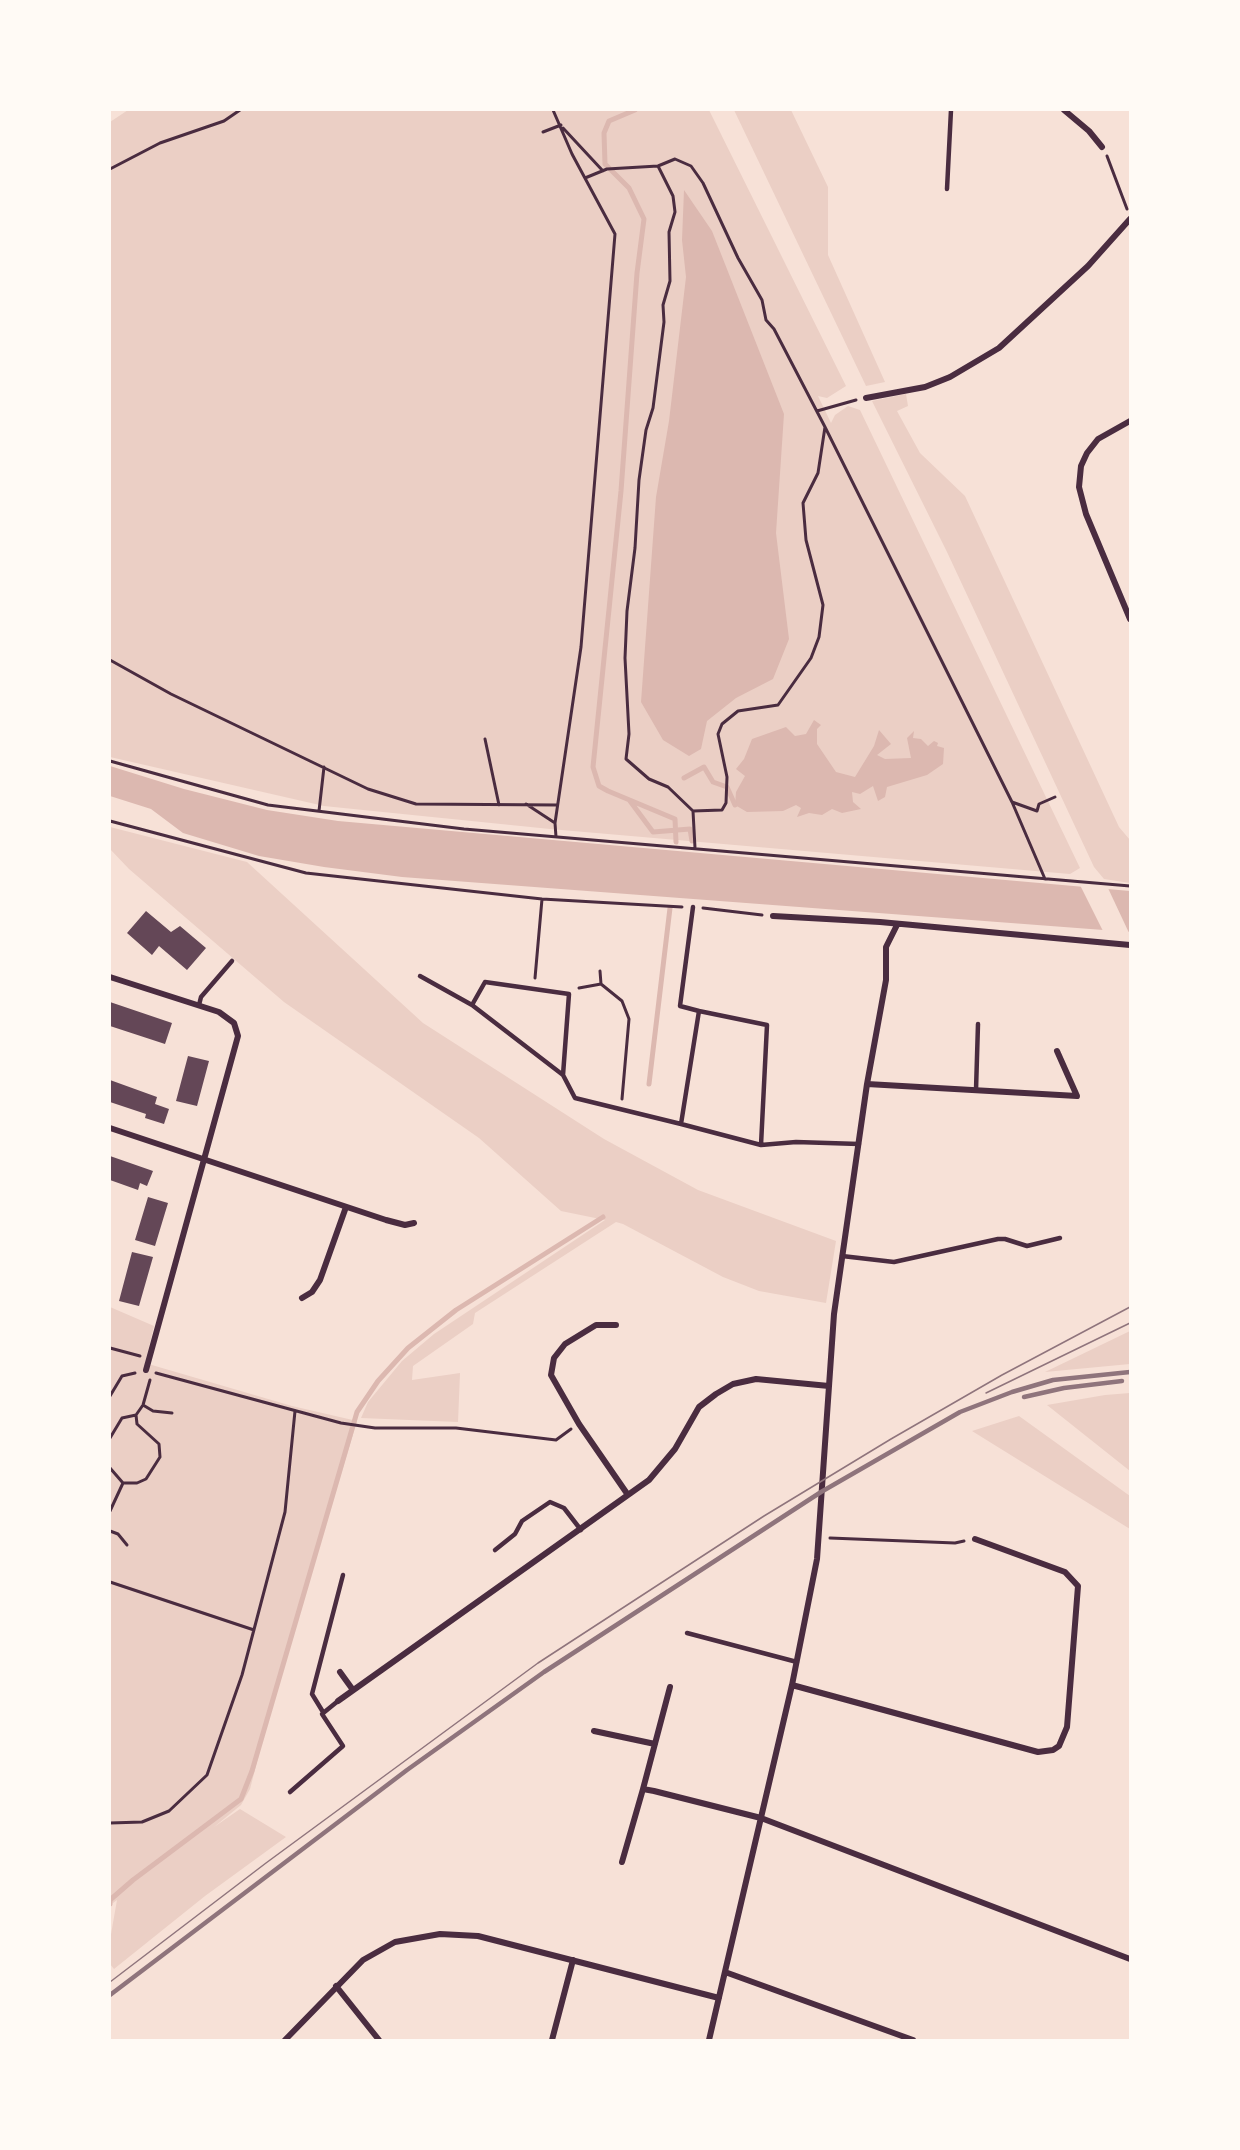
<!DOCTYPE html>
<html>
<head>
<meta charset="utf-8">
<style>
  body { margin:0 }
  #map { position:relative; width:1240px; height:2150px; overflow:hidden; background:#f7e1d7; font-family:Raleway,sans-serif }
  canvas { display:block }
  .frame { position:absolute; inset:0; border:111px solid #fffaf5; pointer-events:none }
</style>
</head>
<body>
<div id="map">
<canvas width="1240" height="2150"></canvas>
<div class="frame"></div>
</div>
<script>
const g = document.querySelector('canvas').getContext('2d');
g.lineJoin = 'round';
function fillPath(path, color) { g.fillStyle = color; g.fill(path, 'evenodd'); }
const shape = rows => new Path2D(rows.map(r => 'M' + r).join(''));
function trace(path, color, width, dash) { g.strokeStyle = color; g.lineWidth = width; g.lineCap = dash ? 'butt' : 'round'; g.setLineDash(dash || []); g.stroke(path); }
fillPath(shape([
  [128,110,709,110,846,386,827,398,818,396,831,423,835,415,848,406,860,410,1080,868,1070,874,550,829,324,806,110,757,110,122],
  [734,110,791,110,828,187,828,255,885,382,866,386],
  [906,394,908,406,897,411,920,453,965,496,1119,827,1130,840,1130,883,1104,879,1094,867,947,552,872,401],
  [110,827,247,862,423,1023,604,1139,698,1190,836,1241,826,1303,759,1291,723,1277,623,1224,616,1222,475,1313,473,1324,413,1366,412,1380,460,1373,458,1422,361,1418,368,1402,402,1361,434,1334,605,1220,561,1211,479,1138,284,1002,129,869,110,849],
  [110,1307,154,1326,145,1363,292,1406,357,1421,271,1708,250,1789,241,1805,214,1827,240,1809,286,1837,205,1896,114,1969,110,1964,110,1940,117,1900,113,1903,110,1901],
  [1130,1331,1130,1364,1045,1372],
  [1130,1393,1130,1471,1047,1405,1105,1395],
  [1019,1416,1130,1496,1130,1529,972,1431]
]), '#ebcfc5');
fillPath(shape([
  [684,190,712,231,784,414,776,533,789,639,773,679,736,698,707,721,701,749,689,756,663,740,641,702,656,497,669,421,686,277,682,240],
  [814,720,821,725,817,729,817,744,836,772,855,777,874,746,879,730,891,744,877,755,885,759,911,758,907,738,914,731,913,738,921,739,928,746,934,741,938,743,937,746,944,748,943,764,927,775,887,787,885,797,878,801,873,786,860,794,852,792,853,802,861,809,842,813,832,809,822,815,809,813,797,817,801,808,796,805,783,811,747,812,735,805,736,792,745,776,736,769,744,759,752,739,786,727,795,736,806,734],
  [110,766,184,789,267,810,338,821,1130,891,1130,932,402,877,324,867,259,856,183,833,151,809,110,796]
]), '#dcb8b0');
fillPath(shape([
  [1079,883,1107,886,1130,935,1104,933]
]), '#f7e1d7');
trace(shape([
  [635,110,609,121,604,133,605,164,629,188,644,219,637,273,621,491,593,767,599,786,608,791,675,819,676,842],
  [684,778,704,767,713,782,727,787,735,805],
  [630,801,653,832,690,829,692,841],
  [649,1084,670,908],
  [110,1904,110,1900,133,1880,241,1799,252,1771,357,1412,378,1381,408,1348,456,1310,603,1217]
]), '#dcb8b0', 5);
fillPath(shape([
  [146,911,171,932,180,926,206,948,187,970,159,946,152,955,127,933],
  [110,1002,172,1023,165,1044,110,1026],
  [188,1056,209,1061,197,1106,176,1101],
  [110,1080,157,1097,155,1104,169,1109,164,1124,145,1118,146,1114,110,1102],
  [110,1156,153,1171,147,1186,140,1183,138,1190,110,1180],
  [148,1197,168,1203,155,1246,135,1240],
  [132,1252,153,1257,139,1306,119,1301]
]), '#644757');
trace(shape([
  [563,128,603,171],
  [543,132,561,125],
  [1107,156,1127,209],
  [658,166,673,196,675,212,669,232,670,281,663,305,664,322,653,408,646,430,639,480,635,548,627,611,625,658,629,734,626,759,649,779,668,787,693,811,722,810,726,803,727,777,718,734,722,724,738,711,778,705,811,658,819,637,823,605,806,540,803,503,818,473,825,427],
  [110,169,160,143,224,121,240,110],
  [585,178,607,169,658,166,675,159,691,166,703,183,738,258,762,300,766,320,774,329,825,427,1012,802,1045,879],
  [817,411,856,400],
  [110,660,171,694,368,789,416,804,557,805],
  [485,739,499,805],
  [110,761,268,805,464,829,1130,886],
  [1012,802,1037,811,1039,804,1055,797],
  [526,804,555,823,581,647,615,234,572,154,553,110],
  [319,811,324,767],
  [693,811,695,848],
  [110,821,306,873,542,899,682,907],
  [555,823,556,837],
  [703,908,762,915],
  [600,971,601,984,622,1001,629,1019,622,1099],
  [535,978,542,899],
  [579,988,601,984],
  [110,1348,140,1356],
  [156,1373,341,1423,375,1428,456,1428,556,1440,571,1429],
  [110,1396,122,1376,135,1373],
  [143,1405,153,1411,172,1413],
  [110,1438,122,1418,136,1415],
  [110,1468,123,1483],
  [110,1511,123,1483,137,1483,146,1479,160,1457,159,1444,137,1424,136,1415,143,1405,150,1380],
  [110,1531,118,1534,127,1545],
  [830,1538,955,1543,964,1541],
  [110,1582,254,1630],
  [110,1823,142,1822,169,1811,207,1775,242,1675,285,1512,295,1411]
]), '#4a2c40', 3);
trace(shape([
  [947,189,951,110],
  [693,907,680,1006,699,1011],
  [420,976,472,1005,485,982,569,994,563,1075,575,1098,681,1124],
  [199,1005,201,997,232,961],
  [472,1005,563,1075],
  [976,1090,978,1024],
  [761,1145,681,1124,699,1011,767,1025,761,1145,796,1142,859,1144],
  [842,1256,894,1262,998,1239,1005,1239,1027,1246,1060,1238],
  [495,1550,515,1534,522,1521,550,1502,564,1508,581,1530],
  [687,1633,797,1662],
  [323,1712,312,1694,343,1575],
  [290,1792,343,1746,322,1714,338,1701]
]), '#4a2c40', 4.5);
trace(shape([
  [1064,110,1089,131,1102,147],
  [866,398,925,387,950,377,999,348,1088,266,1130,219],
  [1130,421,1098,439,1087,453,1081,466,1079,487,1086,514,1130,619],
  [773,916,880,922,1130,945],
  [110,977,219,1012,234,1023,238,1036,146,1370],
  [867,1084,1077,1096,1057,1051],
  [110,1128,386,1220,405,1225,414,1223],
  [302,1298,312,1292,320,1280,346,1207],
  [616,1325,596,1325,565,1344,554,1358,551,1375,579,1424,628,1495],
  [340,1672,353,1690],
  [792,1685,1038,1752,1053,1750,1059,1746,1067,1727,1078,1586,1065,1572,975,1539],
  [338,1701,649,1480,675,1449,699,1407,716,1394,733,1384,756,1379,829,1386],
  [594,1731,655,1744],
  [643,1789,670,1687],
  [622,1862,643,1789,654,1791,761,1818,1130,1959],
  [725,1972,913,2040],
  [336,1986,379,2040],
  [285,2040,363,1960,395,1942,440,1934,478,1936,719,1998],
  [552,2040,573,1960],
  [709,2040,792,1685,817,1559,834,1314,867,1084,886,980,886,947,897,925]
]), '#4a2c40', 6);
trace(shape([
  [986,1393,1130,1323],
  [110,1982,266,1863,538,1663,764,1516,891,1439,1002,1375,1130,1307]
]), '#8f747c', 1.5);
trace(shape([
  [1024,1397,1064,1388,1122,1381],
  [110,1995,407,1770,544,1672,821,1492,960,1412,1012,1392,1053,1380,1130,1372]
]), '#8f747c', 4.5);
</script>
</body>
</html>
